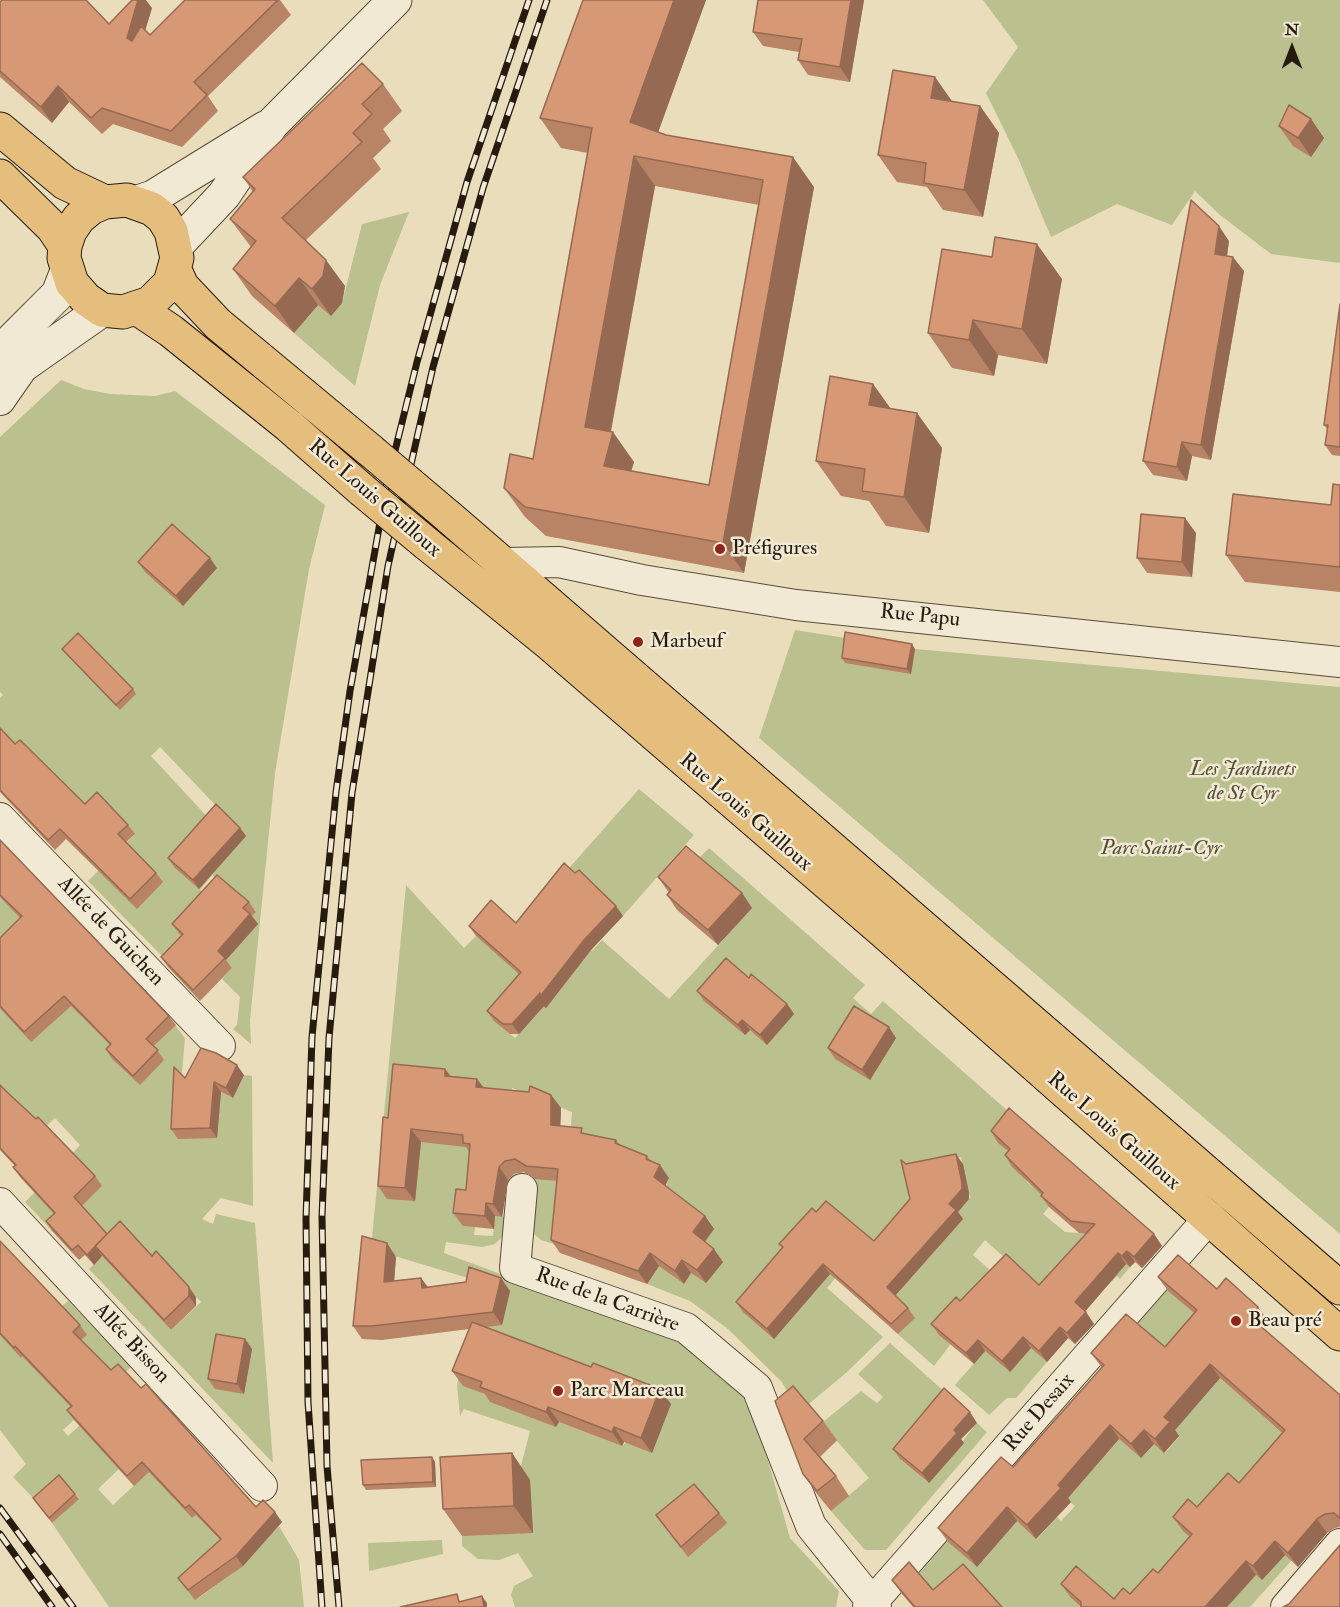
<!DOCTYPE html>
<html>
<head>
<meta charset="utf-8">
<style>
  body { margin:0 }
  #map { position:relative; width:1340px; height:1607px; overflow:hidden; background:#eaddbc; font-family:"IM FELL Double Pica",serif }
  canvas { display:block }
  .north { position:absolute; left:1262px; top:18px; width:60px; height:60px; -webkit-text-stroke:4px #f1e9d3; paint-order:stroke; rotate:0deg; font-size:16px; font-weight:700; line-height:24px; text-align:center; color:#271b0f }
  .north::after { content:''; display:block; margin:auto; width:21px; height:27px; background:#271b0f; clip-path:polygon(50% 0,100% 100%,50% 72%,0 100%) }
</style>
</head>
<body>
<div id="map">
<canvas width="1340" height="1607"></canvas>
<div class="north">N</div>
</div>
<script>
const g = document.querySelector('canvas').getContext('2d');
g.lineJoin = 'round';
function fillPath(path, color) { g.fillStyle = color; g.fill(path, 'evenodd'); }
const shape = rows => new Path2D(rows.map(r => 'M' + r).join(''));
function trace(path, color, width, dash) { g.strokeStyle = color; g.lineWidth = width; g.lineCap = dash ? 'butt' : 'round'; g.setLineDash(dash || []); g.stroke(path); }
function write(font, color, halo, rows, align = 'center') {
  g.font = font + ' "IM FELL Double Pica",serif'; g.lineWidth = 5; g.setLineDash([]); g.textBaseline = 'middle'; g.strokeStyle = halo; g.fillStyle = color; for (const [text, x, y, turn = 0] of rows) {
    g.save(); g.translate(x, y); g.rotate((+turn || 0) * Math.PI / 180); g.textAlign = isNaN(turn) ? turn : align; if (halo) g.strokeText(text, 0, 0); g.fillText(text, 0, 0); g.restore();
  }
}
fillPath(shape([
  [983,0,1340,0,1340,263,1271,254,1220,215,1195,191,1172,225,1117,204,1051,237,1018,158,986,93,1018,47],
  [409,212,380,285,355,386,294,333,313,311,312,304,342,303,362,224],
  [61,380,84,389,110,394,155,396,175,391,325,505,309,569,275,773,250,1020,251,1044,233,1029,237,1025,240,997,222,979,232,968,225,961,228,958,190,944,170,964,88,881,135,834,92,814,19,757,0,731,0,698,3,695,0,692,0,437],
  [160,747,223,813,216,869,212,875,209,873,213,823,151,756],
  [212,875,256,911,250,918,250,933,200,890],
  [795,630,915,649,1340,687,1340,1234,759,738],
  [639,789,694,835,623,916,569,931,592,951,602,940,669,999,723,940,697,860,709,848,865,985,853,998,871,1014,883,1001,1017,1119,999,1143,1018,1160,1027,1182,1053,1202,1043,1214,1065,1232,1091,1234,1130,1267,1120,1279,1117,1276,1108,1285,1081,1262,1031,1347,1047,1362,1016,1398,1007,1398,989,1415,955,1385,985,1351,1010,1372,1026,1277,985,1240,973,1255,1000,1279,934,1366,892,1329,903,1317,894,1297,938,1247,842,1270,827,1288,883,1337,846,1373,799,1412,782,1382,728,1329,690,1301,647,1284,661,1262,674,1270,671,1275,684,1284,691,1273,706,1283,657,1205,669,1179,570,1139,572,1112,512,1088,511,1103,421,1133,514,1161,511,1194,477,1191,463,1226,475,1227,474,1235,493,1236,495,1216,509,1217,503,1236,495,1244,482,1247,446,1242,444,1253,679,1340,712,1364,743,1397,761,1436,790,1538,839,1591,836,1607,515,1607,511,1595,514,1586,533,1576,518,1553,499,1560,478,1559,462,1546,462,1536,517,1481,530,1431,464,1409,460,1416,457,1385,478,1281,371,1249,406,885,464,948,476,936,506,962,532,977,495,1021,515,1038,571,976,517,927],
  [961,1157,970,1198,957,1213,945,1159],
  [492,1397,671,1404,622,1446,559,1422,556,1427],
  [0,897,94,979,81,1016,103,1038,120,1050,112,1059,140,1085,153,1048,175,1025,185,1038,181,1084,216,1090,233,1098,244,1075,252,1076,253,1206,221,1198,202,1219,213,1224,216,1214,255,1223,273,1463,89,1269,102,1256,171,1330,201,1302,163,1262,114,1244,81,1207,102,1186,72,1154,80,1145,55,1118,43,1129,0,1088],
  [532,1173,548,1180,578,1183,585,1262,576,1259,581,1232,561,1246,541,1240,534,1234,528,1224],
  [38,1189,67,1218,52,1231,25,1202],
  [1166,1289,1207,1324,1220,1378,1294,1444,1256,1517,1291,1561,1250,1607,1141,1607,1071,1598,1081,1607,973,1607,943,1604,918,1575,947,1541,977,1567,1017,1521,1037,1539,1057,1517,1061,1521,1075,1506,1067,1499,1119,1439,1141,1458,1154,1444,1165,1453,1179,1437,1156,1416,1135,1326],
  [1254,1545,1263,1580,1256,1575,1232,1600],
  [68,1301,131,1367,63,1430,68,1436,101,1406,121,1439,163,1401,176,1414,140,1448,110,1459,119,1469,98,1489,113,1505,155,1466,174,1499,192,1518,196,1515,228,1549,197,1599,232,1574,279,1526,299,1560,304,1607,109,1607,52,1523,79,1498,62,1480,36,1501,13,1477,26,1464,0,1430,0,1332,61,1307],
  [890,1343,947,1394,901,1460,929,1483,977,1423,987,1432,886,1550,865,1550,831,1511,869,1478,837,1441,806,1468,796,1444,861,1391,877,1403,883,1397,858,1374],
  [442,1540,443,1554,369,1571,368,1543]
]), '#bac08e');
const minor = shape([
  [0,400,25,364],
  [503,563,559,562,642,580,796,605,1340,662],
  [0,818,220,1046],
  [522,1189,515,1268,686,1328,757,1388,811,1526,876,1607],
  [0,1203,262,1486],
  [868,1607,1210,1217],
  [1286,1607,1340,1544]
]);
const tertiary = shape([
  [138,202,153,197,265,128],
  [176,246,224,195,272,124,395,0],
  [0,352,58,294,67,271],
  [0,371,25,364,102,310]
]);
const primary = shape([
  [0,129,65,183,105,202],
  [0,176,53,228,65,246,64,258,72,283,86,299,102,310,123,312,150,303,170,283,177,258,171,231,163,218,152,209,127,200,105,202,91,208,79,218,70,231,65,246],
  [175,270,182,286,218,324,371,451],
  [138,309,171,331,289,426,362,490],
  [449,517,1340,1288],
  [427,544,551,645,885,933,1340,1334]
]);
trace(minor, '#584c3a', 32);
trace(tertiary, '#584c3a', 35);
trace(primary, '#271b0f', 35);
trace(minor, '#f1e9d3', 30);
trace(tertiary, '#f1e9d3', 33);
trace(primary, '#e5be7e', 33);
const rail = shape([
  [0,1508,73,1607],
  [0,1534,52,1607],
  [322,1607,308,1402,306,1218,312,1037,336,792,350,691,387,483,417,362,467,182,529,0],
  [339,1607,327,1466,322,1217,329,1038,352,793,388,566,433,367,483,188,547,0]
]);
trace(rail, '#271b0f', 7);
trace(rail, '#f1e9d3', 4.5, [14]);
const primaryBridge = shape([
  [371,451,449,517],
  [362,490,427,544]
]);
trace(primaryBridge, '#271b0f', 35, []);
trace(primaryBridge, '#e5be7e', 33);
fillPath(shape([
  [185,0,280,0,291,15,208,96,218,111,182,147,113,124,102,134,69,102,52,123,0,77,0,2,109,24,152,8,145,30,150,35],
  [583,0,706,0,658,132,814,187,744,573,546,536,525,517,504,488,533,459,588,153,561,148,540,118],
  [655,186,759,205,709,485,631,471,634,462,611,432],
  [758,0,864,0,850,82,808,75,798,60,799,52,763,46,753,32],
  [935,77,952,102,980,106,999,133,983,217,943,210,927,187,897,182,878,155],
  [383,84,402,111,383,129,391,141,373,158,381,169,306,240,345,286,342,303,331,316,318,305,294,333,252,296,233,269,251,247,230,219,253,192,243,177],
  [1311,119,1324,138,1311,157,1293,146,1279,126],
  [1229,241,1227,256,1244,271,1211,460,1192,456,1187,481,1153,475,1143,461],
  [1062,279,1047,364,998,355,994,376,952,368,928,333],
  [1340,304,1340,456,1332,455,1325,445,1327,429,1324,425],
  [873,384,890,408,917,413,942,448,929,533,886,526,869,501,841,496,816,461],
  [1340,485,1340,592,1245,582,1226,555,1331,505],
  [1196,533,1192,577,1147,573,1137,558],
  [138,562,217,568,183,606,145,572],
  [62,649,133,689,136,694,120,710,66,654],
  [915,649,911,674,845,663,842,658],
  [0,728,15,744,85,804,128,825,135,834,126,842,156,873,163,882,137,909,66,839,55,850,0,792],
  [240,828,246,836,199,889,174,867,168,858],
  [0,840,169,1016,176,1025,154,1046,164,1060,140,1085,112,1059,106,1049,110,1045,71,1006,31,1042,0,1008,0,938,20,918,0,897],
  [658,877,742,893,752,908,718,945,677,910,667,895,669,893],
  [249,902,256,912,252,916,258,924,226,960,232,968,200,1001,168,967,161,957,181,936,172,924],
  [623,916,591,950,546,1008,544,1006,519,1034,510,1034,494,1021,487,1011,519,974,476,936,469,926],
  [749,978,787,1004,794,1014,767,1045,750,1030,745,1035,704,1001,697,991],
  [896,1038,870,1080,835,1059,828,1048],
  [445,1069,451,1076,477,1079,483,1088,551,1095,561,1108,560,1126,586,1134,616,1140,620,1145,647,1156,652,1162,669,1178,665,1186,705,1216,714,1229,705,1242,723,1262,706,1283,691,1273,684,1284,659,1266,647,1284,560,1253,551,1240,557,1181,535,1179,524,1172,514,1174,508,1180,502,1217,495,1216,494,1229,463,1226,453,1213,466,1190,470,1153,466,1147,421,1142,415,1201,387,1199,378,1186,388,1118],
  [244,1075,233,1098,221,1092,217,1138,178,1139,171,1129,185,1078],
  [0,1085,95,1176,102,1186,82,1206,107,1234,152,1256,196,1297,196,1306,171,1330,102,1256,94,1265,85,1255,79,1260,52,1231,46,1221,54,1214,20,1177,13,1167,15,1166,0,1150],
  [991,1131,1154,1234,1162,1246,1142,1268,1135,1262,1130,1267,1126,1264,1085,1311,1094,1324,1075,1344,1068,1338,1047,1362,1031,1348,1010,1372,985,1351,974,1364,939,1335,931,1324,960,1301,1039,1285,1086,1234,1079,1233,1049,1207,1041,1196,1042,1195,1012,1167,1005,1155,1008,1151,998,1143],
  [906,1164,963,1164,969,1193,969,1199,958,1212,963,1219,895,1296,908,1308,915,1318,898,1334,830,1274,774,1339,743,1312,736,1302,782,1248,779,1244,816,1212,874,1241,910,1199],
  [0,1241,80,1325,87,1335,81,1340,111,1370,256,1507,282,1522,243,1566,195,1600,178,1578,220,1540,196,1515,192,1518,149,1472,134,1486,74,1420,67,1410,71,1407,22,1356,21,1358,0,1335],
  [396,1257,394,1281,421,1278,428,1288,510,1291,502,1325,486,1327,671,1404,652,1453,624,1442,622,1446,559,1422,556,1427,490,1402,485,1394,463,1386,452,1371,469,1329,382,1340,362,1339,353,1326],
  [1158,1277,1217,1289,1268,1321,1262,1328,1340,1395,1340,1527,1335,1528,1327,1533,1298,1567,1285,1555,1262,1580,1256,1575,1081,1607,1071,1598,1061,1584,1114,1599,1130,1594,1158,1573,1190,1537,1183,1531,1173,1517,1197,1507,1239,1483,1282,1433,1220,1378,1175,1430,1179,1436,1164,1453,1154,1444,1141,1458,1119,1439,1068,1498,1071,1502,1036,1539,1017,1521,977,1567,948,1542,938,1528,1013,1467,1102,1368,1091,1353,1165,1347,1194,1313,1168,1291],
  [245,1339,252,1349,244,1394,215,1389,208,1379],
  [775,1401,823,1421,837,1440,820,1457,836,1476,849,1496,831,1511,817,1494,803,1474],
  [977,1423,961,1439,964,1443,929,1483,900,1459,893,1449],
  [512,1453,530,1480,533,1533,462,1536,443,1509],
  [432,1457,435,1462,436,1487,366,1490,363,1485],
  [75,1494,79,1499,52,1523,37,1503],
  [719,1513,727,1523,688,1557,656,1515],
  [892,1580,933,1590,1002,1607,913,1607,902,1594]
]), '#b98365');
fillPath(shape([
  [138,0,146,0,152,8,138,54,127,38],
  [674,0,706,0,651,152,630,122],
  [851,0,864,0,850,82,840,67],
  [935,77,954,104,931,98],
  [58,86,69,102,52,123,41,107],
  [980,106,999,133,983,217,964,190],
  [1311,119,1324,138,1311,157,1298,138],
  [634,156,655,186,606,456,613,432,634,462,624,495,604,466,585,427],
  [793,157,814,187,744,573,723,543],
  [1219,226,1229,241,1225,269,1215,254],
  [1037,244,1062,279,1047,364,1022,329],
  [1233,257,1244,271,1211,460,1201,445],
  [326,260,345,286,342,303,331,316,312,289],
  [299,278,318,305,294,333,275,306],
  [973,320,998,355,994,376,969,340],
  [873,384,898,419,869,405],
  [917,413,942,448,929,533,904,497],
  [1182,442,1192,456,1187,481,1177,467],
  [1185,518,1196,533,1192,577,1182,562],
  [210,558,217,568,183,606,176,596],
  [912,644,915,649,911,674,907,669],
  [240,828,246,836,199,889,193,880],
  [742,893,752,908,718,945,708,930],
  [616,906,623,916,591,950,546,1008,544,1006,519,1034,512,1024,584,940],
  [250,914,258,924,226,960,218,951],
  [787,1004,794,1014,767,1045,760,1035],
  [742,1020,750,1030,745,1035,738,1025],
  [889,1027,896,1038,870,1080,862,1070],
  [237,1065,244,1075,233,1098,226,1088],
  [445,1069,454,1082,445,1076],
  [477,1079,487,1092,476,1087],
  [214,1082,221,1092,217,1138,210,1128],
  [551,1095,561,1108,560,1138,551,1125],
  [411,1129,421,1142,415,1201,405,1188],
  [956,1154,963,1164,969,1193,969,1199,958,1212,963,1219,894,1297,887,1287,949,1204],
  [660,1165,669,1178,663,1190,654,1177],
  [499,1167,508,1180,502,1217,493,1204],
  [486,1203,495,1216,494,1229,485,1216],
  [705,1216,714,1229,702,1245,693,1232],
  [1154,1234,1162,1246,1142,1268,1134,1257],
  [387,1243,396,1257,393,1296,384,1282],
  [95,1246,102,1256,94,1265,87,1255],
  [714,1249,723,1262,706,1283,697,1270],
  [1127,1251,1135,1262,1130,1267,1122,1256],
  [650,1253,659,1266,647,1284,638,1271],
  [1118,1253,1126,1264,1083,1314,1075,1302],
  [682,1260,691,1273,684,1284,675,1271],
  [823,1264,830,1274,774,1339,767,1329],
  [421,1278,431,1291,422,1288],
  [501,1278,510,1291,502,1325,493,1312],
  [189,1287,196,1297,196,1306,189,1296],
  [1258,1307,1268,1321,1260,1331,1250,1317],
  [1086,1312,1094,1324,1075,1344,1067,1333],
  [1060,1327,1068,1338,1047,1362,1039,1351],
  [1023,1337,1031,1348,1010,1372,1002,1361],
  [245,1339,252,1349,244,1394,237,1384],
  [978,1340,985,1351,974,1364,966,1353],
  [1210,1364,1220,1378,1175,1430,1179,1436,1164,1453,1155,1439,1164,1417],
  [660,1389,671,1404,652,1453,641,1438],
  [548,1407,559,1422,556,1427,546,1412],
  [970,1412,977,1423,961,1439,964,1443,929,1483,922,1473,954,1430],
  [1110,1425,1119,1439,1068,1498,1071,1502,1036,1539,1027,1525,1058,1485],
  [614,1427,624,1442,622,1446,612,1432],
  [1144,1430,1154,1444,1141,1458,1131,1444],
  [512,1453,530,1480,533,1533,514,1506],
  [432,1457,435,1462,436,1487,433,1482],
  [1007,1507,1017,1521,977,1567,967,1553],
  [275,1512,282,1522,243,1566,236,1556],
  [1317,1519,1327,1533,1298,1567,1288,1553],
  [1275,1541,1285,1555,1262,1580,1253,1566],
  [1246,1561,1256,1575,1227,1607,1205,1607],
  [482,1596,487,1603,487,1607,484,1607]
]), '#966a52');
const building = shape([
  [2,0,86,0,109,24,132,0,138,0,127,38,132,41,141,26,150,35,185,0,278,0,194,82,207,95,171,131,102,108,91,118,58,86,41,107,0,71,0,2,2,0],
  [583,0,674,0,630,122,666,135,793,157,723,543,525,507,504,488,510,454,533,459,592,128,540,118,583,0],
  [634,156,763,180,709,485,604,466,613,432,585,427,634,156],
  [758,0,851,0,840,67,798,60,802,39,753,32,758,0],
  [362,63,383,84,362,104,372,114,353,133,362,142,282,218,326,260,323,276,312,289,299,278,275,306,233,269,256,241,230,219,255,189,243,177,362,63],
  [893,70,935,77,931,98,980,106,964,190,924,183,926,163,878,155,893,70],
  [1289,105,1311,119,1298,138,1279,126,1289,105],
  [1191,200,1219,226,1215,254,1233,257,1201,445,1182,442,1177,467,1143,461,1191,200],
  [995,237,1037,244,1022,329,973,320,969,340,928,333,942,249,992,257,995,237],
  [1340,304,1340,447,1325,445,1328,425,1324,425,1340,304],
  [830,376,873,384,869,405,917,413,904,497,862,491,865,469,816,461,830,376],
  [1333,484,1340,485,1340,567,1226,555,1233,494,1331,505,1333,484],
  [1141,514,1185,518,1182,562,1137,558,1141,514],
  [172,524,210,558,176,596,138,562,172,524],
  [845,632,912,644,907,669,842,658,845,632],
  [78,633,133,689,116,705,62,649,78,633],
  [0,728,15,744,20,740,85,804,97,792,128,825,118,834,156,873,130,899,60,829,48,840,0,790,0,728],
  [216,804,240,828,193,880,168,858,216,804],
  [0,840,169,1016,146,1039,158,1050,133,1076,106,1049,111,1044,64,996,24,1032,0,1006,0,938,22,916,0,895,0,840],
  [686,846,742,893,708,930,667,895,671,890,658,877,686,846],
  [564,863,575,873,579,870,616,906,584,940,539,998,540,993,512,1024,503,1024,487,1011,521,972,469,926,491,900,516,923,564,863],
  [217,875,249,902,243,908,250,914,218,951,225,958,193,990,161,957,183,934,172,924,217,875],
  [726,958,749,978,751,974,787,1004,760,1035,742,1020,738,1025,697,991,726,958],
  [854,1006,889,1027,862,1070,828,1048,854,1006],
  [201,1048,216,1053,237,1065,226,1088,214,1082,210,1128,171,1129,174,1067,185,1078,201,1048],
  [393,1064,445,1069,445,1076,477,1079,476,1087,529,1092,530,1086,551,1095,551,1125,582,1128,581,1133,616,1140,615,1143,647,1156,646,1159,660,1165,654,1177,705,1216,693,1232,714,1249,697,1270,682,1260,675,1271,650,1253,638,1271,551,1240,558,1169,526,1166,515,1159,505,1161,499,1167,493,1204,486,1203,485,1216,453,1213,456,1189,466,1190,470,1144,463,1143,463,1135,411,1129,405,1188,378,1186,383,1117,388,1118,393,1064],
  [0,1085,9,1094,36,1119,38,1117,95,1176,74,1197,107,1234,87,1255,78,1245,72,1250,46,1221,55,1213,13,1167,16,1165,0,1148,0,1085],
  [1009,1108,1154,1234,1134,1257,1127,1251,1122,1256,1118,1253,1075,1302,1086,1312,1067,1333,1060,1327,1039,1351,1023,1337,1002,1361,978,1340,966,1353,931,1324,956,1297,960,1301,1006,1254,1039,1285,1095,1224,1071,1221,1041,1196,1043,1193,1005,1155,1010,1149,991,1131,1009,1108],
  [956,1154,962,1183,962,1189,949,1204,956,1210,887,1287,908,1308,891,1324,823,1264,767,1329,736,1302,783,1247,779,1244,812,1208,816,1212,826,1201,874,1241,910,1199,901,1160,906,1164,956,1154],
  [120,1221,152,1256,156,1251,189,1287,189,1296,164,1320,95,1246,120,1221],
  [362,1236,387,1243,384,1282,421,1278,422,1288,466,1282,469,1267,501,1278,493,1312,372,1326,353,1326,362,1236],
  [0,1241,80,1325,73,1332,111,1370,118,1364,141,1388,146,1384,256,1507,263,1500,275,1512,236,1556,188,1590,178,1578,221,1539,189,1505,185,1508,142,1462,127,1476,67,1410,72,1406,15,1346,14,1348,0,1333,0,1241],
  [1178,1255,1217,1289,1226,1278,1258,1307,1250,1317,1340,1395,1340,1518,1334,1513,1325,1514,1317,1519,1288,1553,1275,1541,1253,1566,1246,1561,1205,1607,1081,1607,1081,1602,1061,1584,1076,1566,1114,1599,1123,1588,1130,1594,1153,1569,1158,1573,1192,1534,1173,1517,1188,1499,1197,1507,1228,1473,1239,1483,1285,1430,1210,1364,1164,1417,1170,1422,1155,1439,1144,1430,1131,1444,1110,1425,1058,1485,1061,1488,1027,1525,1007,1507,967,1553,938,1528,1001,1457,1013,1467,1104,1365,1091,1353,1126,1314,1165,1347,1197,1310,1158,1277,1178,1255],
  [472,1322,591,1367,593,1363,660,1389,641,1438,614,1427,612,1432,548,1407,546,1412,480,1387,482,1382,452,1371,472,1322],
  [216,1334,245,1339,237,1384,208,1379,216,1334],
  [793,1386,823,1421,804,1439,836,1476,817,1491,803,1474,775,1401,793,1386],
  [944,1388,970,1412,954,1430,957,1433,922,1473,893,1449,944,1388],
  [512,1453,514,1506,443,1509,440,1457,512,1453],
  [432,1457,433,1482,363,1485,361,1460,432,1457],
  [59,1475,75,1494,49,1518,33,1498,59,1475],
  [694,1484,719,1513,681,1547,656,1515,694,1484],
  [1340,1545,1340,1607,1283,1607,1289,1604,1340,1545],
  [909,1562,933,1590,963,1564,1002,1607,915,1607,892,1580,909,1562],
  [457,1594,459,1602,482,1596,484,1607,400,1607,457,1594]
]);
fillPath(building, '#d79875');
trace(building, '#966a52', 1.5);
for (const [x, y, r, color] of [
  [720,549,6,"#8f2418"],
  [638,642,6,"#8f2418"],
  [1236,1321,6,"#8f2418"],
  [558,1391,6,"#8f2418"]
]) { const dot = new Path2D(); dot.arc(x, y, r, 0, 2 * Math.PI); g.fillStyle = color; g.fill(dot); trace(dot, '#f1e9d3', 2); }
write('21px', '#271b0f', '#f1e9d3', [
  ["Rue Louis Guilloux",374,499,41],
  ["Rue Papu",920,617,6],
  ["Rue Louis Guilloux",745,813,41],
  ["Allée de Guichen",110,932,46],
  ["Rue Louis Guilloux",1113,1132,41],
  ["Rue de la Carrière",607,1301,20],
  ["Allée Bisson",131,1344,47],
  ["Rue Desaix",1040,1413,-49]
]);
write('21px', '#271b0f', '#f1e9d3', [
  ["Préfigures",732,549],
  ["Marbeuf",650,642],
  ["Beau pré",1248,1321],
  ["Parc Marceau",570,1391]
], 'left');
write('italic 21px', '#534d35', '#f1e9d3', [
  ["Les Jardinets",1243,770],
  ["de St Cyr",1243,794],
  ["Parc Saint-Cyr",1161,849]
]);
</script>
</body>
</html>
